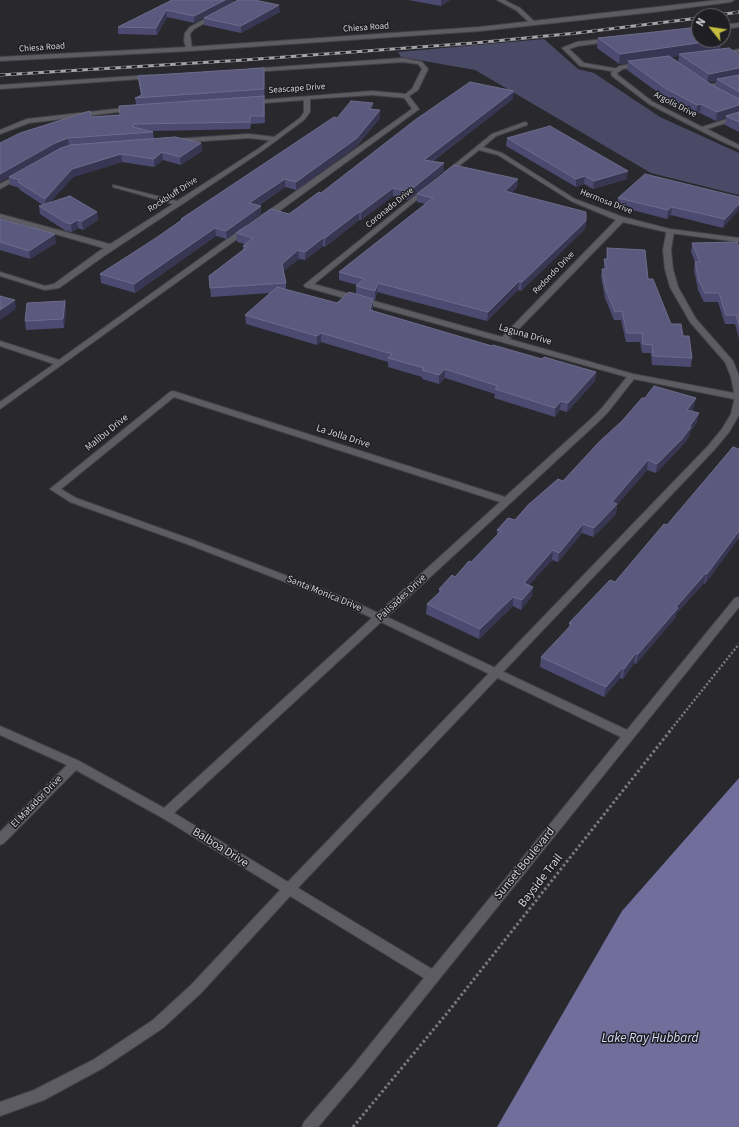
<!DOCTYPE html>
<html>
<head>
<meta charset="utf-8">
<style>
  body { margin:0 }
  #map { position:relative; width:739px; height:1127px; overflow:hidden; background:#28282d; font-family:"Source Sans 3",sans-serif }
  canvas { display:block }
  .north { position:absolute; left:691px; top:8px; width:40px; height:40px; box-sizing:border-box; background:#1e1e23; border:1px solid #66666a; border-radius:50%; rotate:300deg; font-size:11px; font-weight:700; line-height:16px; text-align:center; color:#d2d2d5 }
  .north::after { content:''; display:block; margin:auto; width:14px; height:18px; background:#c4bd3e; clip-path:polygon(50% 0,100% 100%,50% 72%,0 100%) }
</style>
</head>
<body>
<div id="map">
<canvas width="739" height="1127"></canvas>
<div class="north">N</div>
</div>
<script>
const g = document.querySelector('canvas').getContext('2d');
g.lineJoin = 'round';
function fillPath(path, color) { g.fillStyle = color; g.fill(path, 'evenodd'); }
const shape = rows => new Path2D(rows.map(r => 'M' + r).join(''));
function trace(path, color, width, dash) { g.strokeStyle = color; g.lineWidth = width; g.lineCap = dash ? 'butt' : 'round'; g.setLineDash(dash || []); g.stroke(path); }
function write(font, color, halo, rows, align = 'center') {
  g.font = font + ' "Source Sans 3",sans-serif'; g.lineWidth = 3; g.setLineDash([]); g.textBaseline = 'middle'; g.strokeStyle = halo; g.fillStyle = color; for (const [text, x, y, turn = 0] of rows) {
    g.save(); g.translate(x, y); g.rotate((+turn || 0) * Math.PI / 180); g.textAlign = isNaN(turn) ? turn : align; if (halo) g.strokeText(text, 0, 0); g.fillText(text, 0, 0); g.restore();
  }
}
fillPath(shape([
  [544,39,578,69,594,73,660,117,739,153,739,195,651,173,475,70,401,57,398,52]
]), '#4b4a66');
fillPath(shape([
  [739,778,739,1127,497,1127,622,911]
]), '#716e9c');
const lane = shape([
  [739,23,739,27,723,29,723,25,739,23],
  [612,38,615,40,614,41,578,46,569,49,584,63,619,69,620,70,617,72,580,66,562,48,577,42,612,38],
  [403,58,422,62,428,69,418,90,409,96,419,109,418,110,267,220,261,220,261,216,412,109,403,96,412,89,422,69,418,64,403,62,251,72,248,70,249,69,403,58],
  [151,75,153,76,153,78,0,89,0,85,151,75],
  [739,78,739,82,707,88,704,86,739,78],
  [249,134,275,137,278,139,275,141,249,138,174,143,171,141,174,139,249,134],
  [21,173,24,175,23,176,0,189,0,184,21,173],
  [0,214,113,245,114,247,110,249,107,249,0,218,0,214],
  [244,227,247,227,251,229,0,409,0,402,54,364,0,346,0,341,59,360,244,227],
  [667,229,670,229,674,231,671,250,673,269,678,287,696,319,733,361,739,376,739,415,729,432,714,450,292,894,201,993,163,1028,103,1068,44,1100,0,1116,0,1102,34,1090,93,1060,153,1020,191,985,284,886,708,446,722,429,731,414,735,397,731,377,725,362,690,322,670,287,665,269,663,250,667,229]
]);
const street = shape([
  [497,0,504,0,520,8,537,24,532,25,516,10,497,0],
  [214,14,219,15,194,29,190,34,192,49,187,50,184,41,185,33,190,27,214,14],
  [739,49,739,53,722,56,719,54,739,49],
  [641,62,643,63,643,65,623,69,617,73,618,75,653,102,702,127,739,115,739,119,707,129,739,145,739,149,721,141,649,104,612,76,611,73,619,66,641,62],
  [372,91,406,94,409,96,406,98,372,95,310,99,310,112,304,120,262,151,104,256,59,288,45,290,0,276,0,272,45,286,54,284,98,252,173,204,113,187,113,185,177,201,258,149,300,118,304,112,304,100,251,104,249,103,249,101,372,91],
  [133,107,136,109,135,110,29,123,0,134,0,130,27,119,133,107],
  [525,122,527,123,527,125,496,136,483,147,502,153,575,199,623,217,670,229,739,238,739,242,670,233,623,222,509,339,633,374,739,394,739,400,634,379,608,412,597,423,387,617,627,730,735,598,739,597,739,607,362,1075,318,1127,302,1127,304,1122,352,1067,424,978,161,817,76,770,4,843,0,845,0,832,67,765,0,735,0,726,79,761,164,808,372,618,345,605,187,544,70,502,50,489,170,392,173,391,505,497,591,419,602,408,627,377,305,287,304,285,426,187,430,187,430,189,314,284,502,337,616,220,571,201,498,155,479,150,449,174,444,173,492,134,525,122],
  [174,397,500,502,378,613,353,601,193,540,76,498,61,489,174,397],
  [381,622,621,737,432,969,174,813,381,622]
]);
const secondary = shape([
  [719,0,734,0,731,2,654,12,480,31,189,51,0,61,0,57,189,47,480,27,719,0]
]);
trace(lane, '#434347', 2);
trace(street, '#434347', 2);
trace(secondary, '#434347', 2);
trace(shape([
  [669,732,739,644]
]), '#7a7a7e', 2.5, [2, 2]);
trace(shape([
  [353,1127,448,1012,670,731]
]), '#7a7a7e', 3, [2.5, 2.5]);
fillPath(lane, '#5c5c62');
fillPath(street, '#5c5c62');
fillPath(secondary, '#5c5c62');
const rail = shape([
  [711,16,739,12],
  [0,75,244,60,474,43,577,33,699,18]
]);
trace(rail, '#a5a5a8', 3);
trace(rail, '#1e1e23', 2, [5.5]);
fillPath(shape([
  [172,0,233,0,194,23,167,17,157,35,118,34,118,27],
  [408,0,450,0,441,6],
  [280,12,241,33,204,25,204,18],
  [598,38,721,40,720,49,739,55,739,132,725,125,726,118,716,121,700,113,696,114,663,96,627,70,628,63,619,64,597,48],
  [679,56,678,62,671,57],
  [716,81,715,87,708,82],
  [264,68,265,123,251,124,250,129,152,131,153,132,154,139,201,143,202,151,181,165,163,160,154,167,122,162,73,177,50,202,97,212,98,220,83,230,78,228,72,232,66,231,40,214,39,206,43,205,20,190,19,188,10,185,9,177,0,182,91,117,120,115,136,104,135,98,141,96,139,84,138,76],
  [513,99,433,161,444,171,408,200,393,196,361,220,359,220,325,247,323,246,305,260,299,259,283,271,286,283,286,289,337,303,356,294,356,286,357,285,339,280,339,272,425,204,417,202,417,194,518,179,517,187,511,193,586,221,585,229,521,291,518,290,487,321,377,292,375,300,373,299,373,308,372,311,492,346,542,359,596,372,595,381,567,412,560,410,555,417,494,398,495,394,445,378,439,384,422,379,422,377,388,367,388,362,321,342,317,345,246,324,245,315,271,293,211,297,209,276,243,250,243,246,245,244,237,242,236,233,289,214,321,193],
  [373,110,380,110,380,118,357,146,296,190,285,187,258,206,261,214,227,239,216,236,135,293,101,283,100,274,156,238,182,221,181,219,337,118],
  [507,138,627,179,593,189,584,184,576,187,506,146],
  [739,197,723,228,671,215,667,219,617,206,618,198],
  [0,219,56,243,30,259,0,250],
  [692,243,739,247,739,339,735,324,725,324,718,302,704,302,698,290,694,270,695,262,691,252],
  [607,248,648,279,671,324,683,336,692,358,691,367,652,365,651,353,642,353,640,342,626,342,621,320,614,320,605,298,601,277,602,269,604,269,604,259,606,259],
  [65,301,66,310,64,328,26,330,25,321],
  [694,407,692,411,697,422,690,432,689,437,680,448,656,473,647,470,617,505,616,514,593,537,582,533,558,562,552,560,529,585,532,596,521,610,513,606,479,639,426,614,427,604,439,593,439,589,455,577,471,562,497,536,497,530,515,520,563,481],
  [739,449,739,539,738,539,705,584,704,583,676,614,676,617,636,664,634,663,623,679,620,678,604,697,540,667,541,657,569,628,569,623,615,582,667,525]
]), '#4d4a72');
fillPath(shape([
  [225,0,233,0,233,2,194,23,194,16],
  [441,0,450,0,441,6],
  [279,5,280,12,241,33,241,26],
  [166,10,167,17,157,35,156,28],
  [721,40,719,50,679,54,679,56,630,63,628,61,628,63,619,64,620,54],
  [739,68,739,77,717,79,716,81,707,82,709,74],
  [514,91,513,99,424,167,424,160],
  [373,103,373,111,369,109],
  [701,104,700,113,696,114,697,105],
  [739,105,739,114,726,116,726,118,716,121,717,112],
  [380,110,380,118,357,146,296,190,296,182],
  [68,138,69,146,56,151,0,182,0,174,55,143],
  [201,143,202,151,181,165,180,157],
  [162,152,163,160,154,167,154,159],
  [121,154,122,162,73,177,46,207,45,199,72,169],
  [444,163,444,171,408,200,408,192],
  [628,171,627,179,593,189,594,181],
  [585,176,584,184,576,187,576,179],
  [285,179,285,187,249,211,249,203],
  [518,179,517,187,504,200,505,191],
  [393,188,393,196,361,220,361,212],
  [739,204,739,210,723,228,725,219],
  [261,206,261,214,227,239,226,231],
  [672,207,671,215,667,219,668,210],
  [97,212,98,220,83,230,82,221],
  [359,212,359,220,325,247,325,238],
  [77,220,78,228,72,232,71,224],
  [586,221,585,229,521,291,522,282],
  [215,228,216,236,135,293,134,284],
  [55,234,56,243,30,259,29,251],
  [323,238,323,246,305,260,305,252],
  [298,250,299,259,282,272,282,264],
  [519,281,518,290,487,321,488,312],
  [378,283,377,292,375,300,375,291],
  [373,299,373,308,370,319,370,310],
  [15,300,16,309,0,320,0,310],
  [65,301,66,310,64,328,63,319],
  [321,333,321,342,317,345,317,336],
  [445,369,445,378,439,384,439,375],
  [596,372,595,381,567,412,568,403],
  [696,398,694,407,686,419,687,410],
  [561,401,560,410,555,417,555,408],
  [699,413,697,422,690,432,689,437,680,448,656,473,657,464,689,427],
  [648,460,647,470,617,505,616,514,593,537,594,528,612,502],
  [583,524,582,533,558,562,559,553],
  [739,531,738,539,705,584,707,574],
  [553,550,552,560,523,592,524,583],
  [706,573,704,583,676,614,676,617,636,664,638,654,676,607],
  [533,587,532,596,521,610,522,600],
  [513,597,513,606,479,639,480,629],
  [636,653,634,663,623,679,624,669],
  [622,668,620,678,604,697,606,687]
]), '#383652');
const building = shape([
  [172,0,225,0,194,16,166,10,156,28,118,27,172,0],
  [238,0,254,0,279,5,241,26,204,18,238,0],
  [699,27,699,40,719,40,620,54,598,38,645,33,699,27],
  [729,48,739,55,739,68,709,74,679,54,729,48],
  [669,56,712,85,739,99,739,105,717,112,701,104,697,105,665,88,628,61,669,56],
  [264,68,264,89,135,98,142,95,138,76,264,68],
  [739,75,739,92,717,79,739,75],
  [470,82,514,91,424,160,444,163,408,192,393,188,361,212,359,212,325,238,323,238,305,252,298,250,282,264,286,283,210,288,209,276,247,247,243,246,253,238,236,233,271,209,289,214,319,192,321,193,415,120,470,82],
  [264,96,264,116,250,116,250,122,134,124,133,127,153,132,68,138,55,143,0,174,0,143,20,133,90,111,91,117,120,115,119,106,264,96],
  [351,101,373,103,369,109,380,110,357,138,296,182,285,179,249,203,261,206,226,231,215,228,134,284,100,274,156,238,183,219,181,219,334,117,337,118,351,101],
  [739,112,739,122,726,116,739,112],
  [550,126,628,171,594,181,585,176,576,179,507,138,550,126],
  [175,137,201,143,180,157,162,152,154,159,121,154,72,169,45,199,18,182,20,180,9,177,61,148,70,145,175,137],
  [454,165,518,179,505,191,586,212,586,221,522,282,519,281,488,312,378,283,375,291,356,286,364,279,339,272,433,198,417,194,454,165],
  [645,174,739,197,739,204,725,219,672,207,668,210,618,198,645,174],
  [70,196,97,212,82,221,77,220,71,224,65,222,39,206,70,196],
  [0,219,55,234,29,251,0,242,0,219],
  [737,242,739,247,739,325,736,315,726,315,719,293,705,293,699,281,695,262,700,262,692,243,737,242],
  [607,248,645,250,648,279,653,279,671,324,681,324,683,336,689,336,692,358,653,356,652,345,643,344,642,333,627,333,622,311,615,312,606,290,602,269,607,269,604,259,608,259,607,248],
  [277,287,337,303,349,292,373,299,370,310,492,346,493,345,542,359,544,357,596,372,568,403,561,401,555,408,495,389,498,386,445,369,439,375,422,370,424,368,388,358,392,354,321,333,317,336,245,315,277,287],
  [0,296,15,300,0,310,0,296],
  [65,301,63,319,25,321,27,303,65,301],
  [654,386,696,398,687,410,699,413,689,427,691,427,682,439,657,464,648,460,612,502,617,504,594,528,583,524,559,553,553,550,524,583,533,587,522,600,513,597,480,629,427,604,442,590,439,589,452,575,455,577,469,561,471,562,501,531,497,530,508,518,515,520,528,505,558,479,563,481,600,441,622,421,642,398,645,398,654,386],
  [733,447,739,449,739,531,707,574,706,573,676,607,678,608,638,654,636,653,624,669,622,668,606,687,541,657,572,624,569,623,610,580,615,582,664,524,667,525,733,447]
]);
fillPath(building, '#5b597d');
trace(building, '#6e6c8b', 1);
write('9px', '#d2d2d5', '#1e1e23', [
  ["Chiesa Road",366,28,-4],
  ["Chiesa Road",42,48,-4],
  ["Seascape Drive",297,89,-4],
  ["Argolis Drive",675,105,27],
  ["Rockbluff Drive",173,195,-33],
  ["Hermosa Drive",606,202,21],
  ["Coronado Drive",390,208,-39],
  ["Redondo Drive",554,273,-46]
]);
write('10px', '#d2d2d5', '#1e1e23', [
  ["Laguna Drive",525,335,16],
  ["Malibu Drive",107,433,-39],
  ["La Jolla Drive",343,437,18],
  ["Santa Monica Drive",324,594,22],
  ["Palisades Drive",402,598,-43],
  ["El Matador Drive",37,802,-46]
]);
write('12px', '#d2d2d5', '#1e1e23', [
  ["Balboa Drive",220,848,32],
  ["Sunset Boulevard",525,864,-51],
  ["Bayside Trail",541,881,-52]
]);
write('italic 13px', '#d8d8f5', '#1e1e23', [
  ["Lake Ray Hubbard",650,1039]
]);
</script>
</body>
</html>
